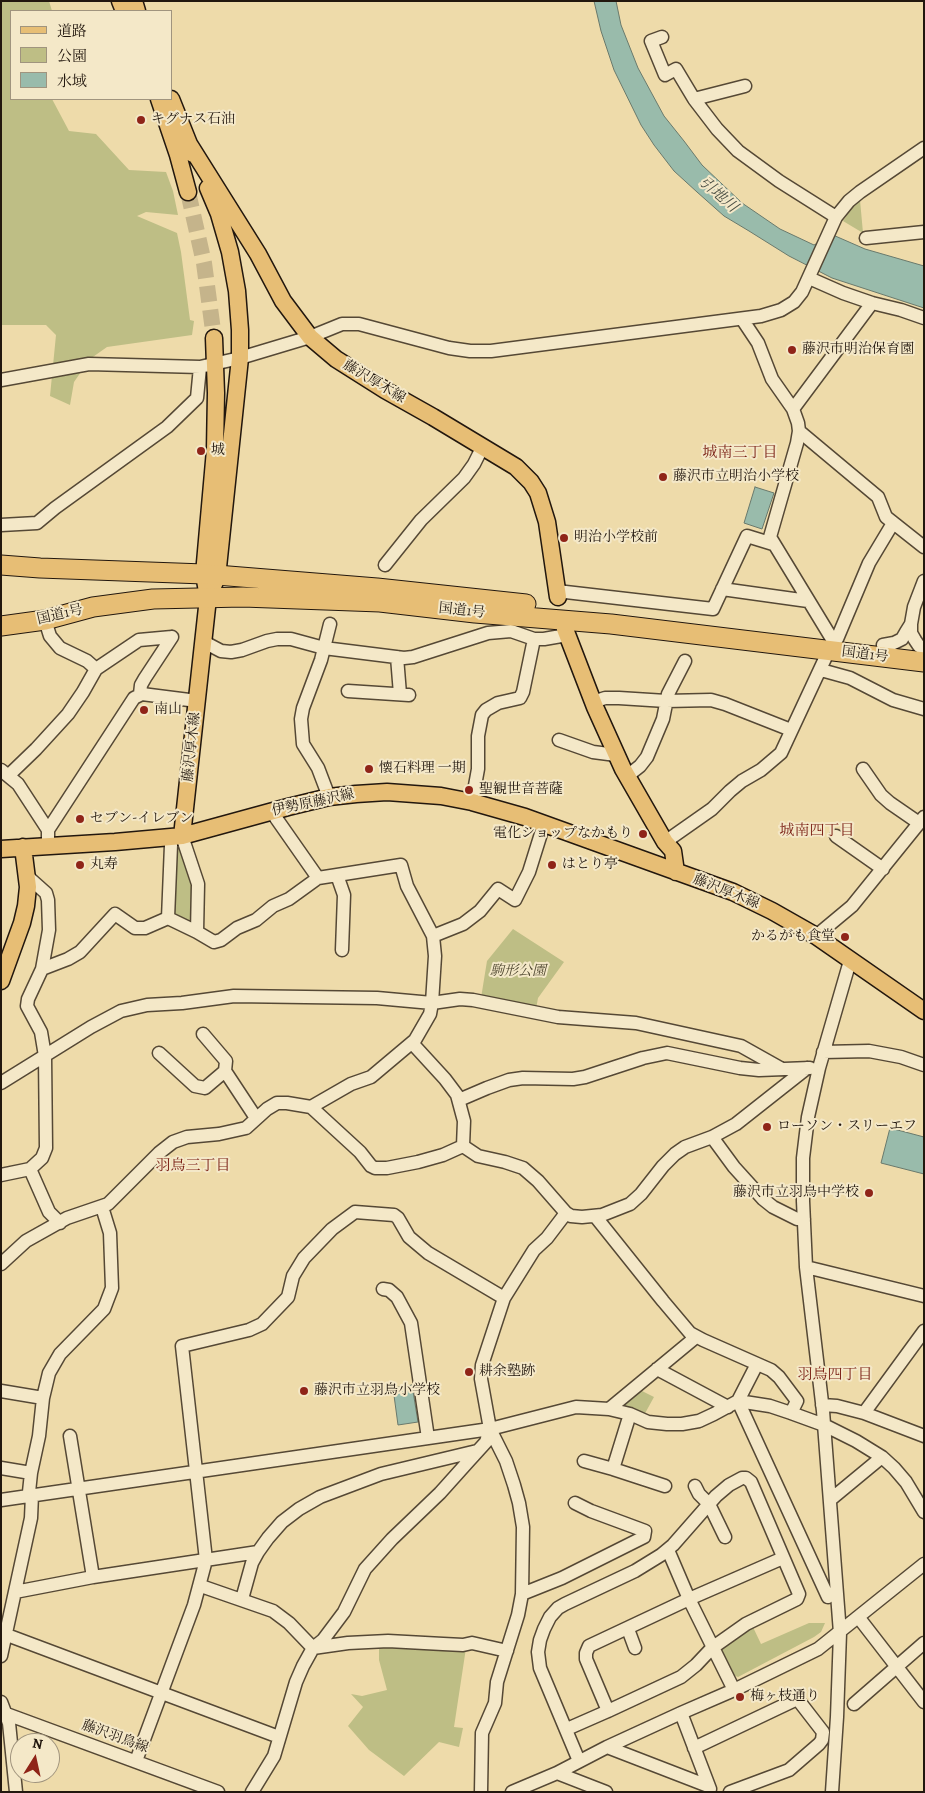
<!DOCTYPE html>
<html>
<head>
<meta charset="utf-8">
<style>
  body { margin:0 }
  #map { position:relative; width:925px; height:1793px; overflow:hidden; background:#eedbaa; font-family:Alegreya,"Noto Serif JP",serif }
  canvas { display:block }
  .frame { position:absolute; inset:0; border:2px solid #22170e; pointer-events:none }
  .legend { position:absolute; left:10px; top:10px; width:162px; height:90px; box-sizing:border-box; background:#f4e8c8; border:1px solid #a0947e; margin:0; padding:6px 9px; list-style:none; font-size:15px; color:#22170e }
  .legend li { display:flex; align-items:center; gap:10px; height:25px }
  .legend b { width:25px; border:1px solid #a0947e }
  .north { position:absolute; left:10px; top:1733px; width:50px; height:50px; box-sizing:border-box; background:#f4e8c8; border:1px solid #a0947e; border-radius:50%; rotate:10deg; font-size:14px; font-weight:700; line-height:20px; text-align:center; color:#22170e }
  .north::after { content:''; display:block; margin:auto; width:18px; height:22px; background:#8f2418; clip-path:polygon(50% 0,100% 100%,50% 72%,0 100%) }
</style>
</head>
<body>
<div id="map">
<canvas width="925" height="1793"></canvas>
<div class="frame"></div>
<ul class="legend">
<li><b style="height:6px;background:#e7be75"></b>道路</li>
<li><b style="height:14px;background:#bebe85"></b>公園</li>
<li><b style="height:14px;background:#99bbab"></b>水域</li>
</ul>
<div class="north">N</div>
</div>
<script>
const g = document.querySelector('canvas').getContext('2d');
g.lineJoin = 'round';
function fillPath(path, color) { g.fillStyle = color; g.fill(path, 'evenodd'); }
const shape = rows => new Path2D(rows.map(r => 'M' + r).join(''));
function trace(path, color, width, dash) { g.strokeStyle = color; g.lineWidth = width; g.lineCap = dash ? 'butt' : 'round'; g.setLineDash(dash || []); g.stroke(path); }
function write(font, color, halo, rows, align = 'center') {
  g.font = font + ' Alegreya,"Noto Serif JP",serif'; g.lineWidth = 4; g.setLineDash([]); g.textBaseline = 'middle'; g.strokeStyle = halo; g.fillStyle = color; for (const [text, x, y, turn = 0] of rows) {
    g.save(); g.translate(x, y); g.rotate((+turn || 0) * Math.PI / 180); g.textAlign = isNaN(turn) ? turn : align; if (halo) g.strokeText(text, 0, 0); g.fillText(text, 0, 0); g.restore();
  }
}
fillPath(shape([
  [1,1,49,1,52,11,11,11,11,99,52,99,69,131,96,134,129,170,166,172,173,191,178,215,146,212,137,216,177,233,181,252,190,320,194,321,192,335,107,347,90,359,74,382,70,405,50,396,56,335,46,325,1,325],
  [860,200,863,233,843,221,854,205],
  [182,846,193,877,194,926,171,913,175,847],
  [513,929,564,962,538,998,536,1009,481,998,487,961],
  [638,1389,654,1397,643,1417,616,1408],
  [809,1623,825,1623,821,1632,814,1637,738,1677,733,1675,720,1652,722,1648,752,1625,761,1644],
  [379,1645,466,1648,454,1727,463,1728,459,1747,439,1742,404,1776,369,1750,348,1726,363,1707,351,1694,362,1696,387,1690,379,1660]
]), '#bebe85');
const water = shape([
  [594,1,616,1,621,25,638,68,664,116,684,141,702,165,742,203,780,229,814,245,833,235,865,249,924,266,924,308,832,278,789,256,749,231,724,216,697,192,674,171,654,145,641,125,614,70,601,31,594,1],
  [755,487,774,493,762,529,744,523,755,487],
  [890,1128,924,1137,924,1174,881,1163,890,1128],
  [412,1385,418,1422,398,1425,393,1388,412,1385]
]);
fillPath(water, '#99bbab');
trace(water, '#69796c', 1);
trace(shape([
  [188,192,204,263,214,338]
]), '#c5b48b', 16, [16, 8]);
const minor = shape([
  [662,37,651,41,665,75,676,69,694,99,717,129,738,151,779,181,836,217],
  [694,99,745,86],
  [866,238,924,232],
  [809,278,843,293,872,303,901,310,924,318],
  [742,319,758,343,772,379,793,409,798,423,799,431,797,443,770,537,832,639],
  [1,380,89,364,200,367,240,358,310,337,342,324,359,324,449,348,470,351,491,351,761,316,781,310,794,302,802,292,836,217,849,201,860,192,924,148],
  [793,409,872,303],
  [799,431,878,497,886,517,924,547],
  [1,525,37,523,55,508,167,427,197,398,200,367],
  [385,565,421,520,464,478,474,464,483,446],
  [722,589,808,601],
  [557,591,713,609,747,536,773,544],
  [45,620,50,636,60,648,87,661,96,669],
  [911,624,911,633,915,640,919,646,924,649],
  [837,639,869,563,893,523],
  [204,642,221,651,231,652,242,650,267,641,277,639,291,639,324,648,404,658,413,657,488,633,511,631,534,639,544,639,567,635],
  [883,645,894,643,902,639,906,632,911,624,914,607,924,581],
  [397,657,400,694],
  [821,670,850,678,893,700,924,709],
  [348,691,409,695],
  [140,694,141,685,145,678,172,637],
  [593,702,605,698,619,698,666,701,711,700,725,704,791,730],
  [559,740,593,752,616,755],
  [863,769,881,795,890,803,919,823],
  [1,770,18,784,48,830],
  [9,775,36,749,68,714,83,692,96,669,139,640,172,637],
  [626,777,640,766,647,757,663,719,668,694,685,661],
  [329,797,318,768,303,744,301,719,303,708,321,660,330,624],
  [472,802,478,769,478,736,482,715,486,710,498,703,520,698,523,692,534,639],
  [275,810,276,818,318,878],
  [836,836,883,869],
  [665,842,712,809,730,791,742,781,761,770,781,753,829,650],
  [48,846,48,830,134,698,142,694,197,701],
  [337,875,344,895,342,950],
  [168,918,171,845],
  [433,936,463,924,480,911,498,889,515,900,529,872,544,824],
  [816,936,852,906,924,817],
  [42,969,68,959,80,952,115,914,135,928,145,928,168,918,197,932,198,884,182,836],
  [203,1034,226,1061,225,1071,256,1118],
  [412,1043,445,1079,457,1095,464,1121,463,1146],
  [823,1052,869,1051,901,1057,924,1065],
  [159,1053,195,1086,205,1088,225,1071],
  [1,1083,91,1027,121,1011,147,1005,182,1003,234,996,377,998,432,1003,460,999,473,1000,558,1017,636,1023,741,1046,782,1069],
  [459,1100,487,1088,509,1080,523,1078,573,1079,585,1077,643,1058,667,1053,740,1068,759,1070,810,1068],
  [311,1107,360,1152,371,1166,375,1168,387,1168,418,1162,443,1155,463,1146],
  [712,1137,734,1167,763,1199,773,1207,797,1219,804,1219],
  [463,1146,478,1156,505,1162,523,1168,538,1181,566,1213,571,1216,582,1217,602,1215,630,1204,641,1194,663,1166,675,1154,685,1147,712,1137,736,1124,807,1068],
  [30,1169,49,1212,60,1223],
  [1,1175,30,1169,42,1158,46,1148,45,1056,41,1032,27,1006,28,999,42,969,49,930,48,900,46,893,27,876],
  [595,1216,663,1301,690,1333,703,1340,771,1370,779,1377,797,1401,791,1413],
  [1,1264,26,1241,67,1218,108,1204,159,1153,173,1142,187,1137,219,1134,246,1128,267,1109,277,1103,287,1103,311,1107,351,1084,371,1077,415,1040,430,1014,432,1003,435,956,433,936,407,886,401,865,318,878,289,899,273,906,256,920,237,928,221,940,214,942,197,932],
  [806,1267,924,1296],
  [383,1289,389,1290,397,1297,411,1323,428,1438],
  [757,1364,738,1401,828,1597],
  [657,1369,728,1407],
  [1,1391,43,1398],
  [822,1405,837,1406,864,1413,924,1436],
  [609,1409,696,1337],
  [864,1413,924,1331],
  [630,1414,613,1469,665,1486],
  [70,1436,93,1577],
  [584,1461,613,1469],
  [1,1468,31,1473],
  [695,1486,699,1494,709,1504,725,1537],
  [1,1500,490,1429,576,1407,609,1409,630,1414,648,1422,667,1424,682,1424,699,1421,714,1414,738,1401,770,1406,791,1413,824,1425,856,1441,882,1457,894,1468,906,1482,924,1512],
  [830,1500,882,1457],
  [668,1550,689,1599,734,1690],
  [201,1586,273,1611,289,1623,313,1648,348,1643,388,1641,443,1644,463,1645,472,1643,507,1651],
  [15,1592,93,1577,258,1552],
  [522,1594,562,1578,644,1537,645,1531,591,1511,575,1503],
  [242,1599,252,1563,258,1552,268,1538,282,1522,299,1509,320,1497,381,1474,477,1451],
  [859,1618,924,1702],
  [628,1629,635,1648],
  [7,1635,279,1737],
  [1,1656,31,1518,32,1495,29,1492,31,1473,39,1436,43,1398,49,1373,60,1354,104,1309,112,1288,110,1233,102,1207],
  [1,1702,9,1723,16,1792],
  [854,1704,924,1643],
  [608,1711,586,1659,586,1653,589,1646,689,1599,783,1558],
  [1,1712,218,1792],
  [681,1713,710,1789],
  [567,1729,608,1711,681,1677,696,1665,712,1648,746,1624,797,1599,799,1594,751,1482,746,1478,742,1478,729,1485,716,1496,673,1545,661,1555,635,1571,565,1604,558,1608,550,1617,544,1629,540,1640,538,1652,540,1668,579,1761],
  [607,1747,708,1786],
  [694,1748,795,1700,799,1701,823,1732,822,1740,819,1744,789,1770,730,1792],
  [136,1761,194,1605,206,1560,182,1346,249,1330,262,1324,288,1297,293,1276,304,1258,332,1229,355,1212,394,1215,398,1218,409,1237,428,1253,504,1298],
  [557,1773,606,1792],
  [252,1792,274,1756,296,1682,303,1666,313,1648,323,1640,344,1612,365,1569,392,1539,440,1493,466,1464,486,1442,490,1429],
  [481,1792,482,1733,495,1703,497,1682,518,1615,522,1594,523,1527,519,1503,514,1485,506,1461,490,1429,481,1379,482,1365,504,1298,534,1250,547,1238,566,1213],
  [512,1792,557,1773,607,1747,681,1713,734,1690,818,1649,924,1564],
  [832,1792,837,1717,840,1633,823,1411,806,1267,803,1201,803,1158,808,1117,819,1068,850,961]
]);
const major = shape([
  [120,1,124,11],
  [134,1,137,11],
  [159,99,178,155,188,192],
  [171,99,193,154],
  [189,144,258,254,283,301,310,337,336,359,385,390,433,417,516,467,531,482,538,493,547,522,558,597],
  [208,188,219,214,230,252,237,291,240,330,240,358,217,577,208,598],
  [565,629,595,707,623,769,665,842,673,851,676,872],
  [182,836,208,598,204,574,215,450,216,393,214,338],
  [1,849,115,842,182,836,288,807,329,797,356,794,387,792,441,796,472,802,525,817,733,892,772,911,816,936,924,1011],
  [1,981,22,923,26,906,28,887,23,847]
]);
const highway = shape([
  [1,565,40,568,204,574,377,588,526,604],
  [1,626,45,620,93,607,153,599,243,597,380,602,475,613,611,624,924,662]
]);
trace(minor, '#554835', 15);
trace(major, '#22170e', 19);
trace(highway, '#22170e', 21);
trace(minor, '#f4e8c8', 12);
trace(major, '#e7be75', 16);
trace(highway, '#e7be75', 19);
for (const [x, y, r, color] of [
  [141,120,5,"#8f2418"],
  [792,350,5,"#8f2418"],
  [201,451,5,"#8f2418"],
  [663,477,5,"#8f2418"],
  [564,538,5,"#8f2418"],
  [144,710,5,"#8f2418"],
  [369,769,5,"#8f2418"],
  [469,790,5,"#8f2418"],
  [80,819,5,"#8f2418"],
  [643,834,5,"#8f2418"],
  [80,865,5,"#8f2418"],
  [552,865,5,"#8f2418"],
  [845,937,5,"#8f2418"],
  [767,1127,5,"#8f2418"],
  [869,1193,5,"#8f2418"],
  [469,1372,5,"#8f2418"],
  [304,1391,5,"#8f2418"],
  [740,1697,5,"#8f2418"]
]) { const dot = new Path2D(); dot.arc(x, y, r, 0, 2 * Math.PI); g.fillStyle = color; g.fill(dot); trace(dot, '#f4e8c8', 2); }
write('14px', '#22170e', '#f4e8c8', [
  ["キグナス石油",151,120],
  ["藤沢市明治保育園",802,350],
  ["城",211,451],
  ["藤沢市立明治小学校",673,477],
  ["明治小学校前",574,538],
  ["南山",154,710],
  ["懐石料理 一期",379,769],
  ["聖観世音菩薩",479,790],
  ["セブン-イレブン",90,819],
  ["電化ショップなかもり",633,834,"right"],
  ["丸寿",90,865],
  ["はとり亭",562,865],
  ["かるがも食堂",835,937,"right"],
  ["ローソン・スリーエフ",777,1127],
  ["藤沢市立羽鳥中学校",859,1193,"right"],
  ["耕余塾跡",479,1372],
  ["藤沢市立羽鳥小学校",314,1391],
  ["梅ヶ枝通り",750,1697]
], 'left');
write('14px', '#22170e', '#f4e8c8', [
  ["藤沢厚木線",374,382,31],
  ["国道1号",462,611,6],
  ["国道1号",60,615,-13],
  ["国道1号",865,655,7],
  ["藤沢厚木線",192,747,-84],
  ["伊勢原藤沢線",313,803,-12],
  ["藤沢厚木線",726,892,22],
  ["藤沢羽鳥線",115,1737,20]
]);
write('italic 14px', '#514932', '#f4e8c8', [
  ["駒形公園",518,972]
]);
write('italic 15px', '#4c5045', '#f4e8c8', [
  ["引地川",718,195,41]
]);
write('15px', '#7a1f14', '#f4e8c8', [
  ["城南三丁目",740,453],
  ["城南四丁目",817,831],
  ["羽鳥三丁目",193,1166],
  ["羽鳥四丁目",835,1375]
]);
</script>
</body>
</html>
